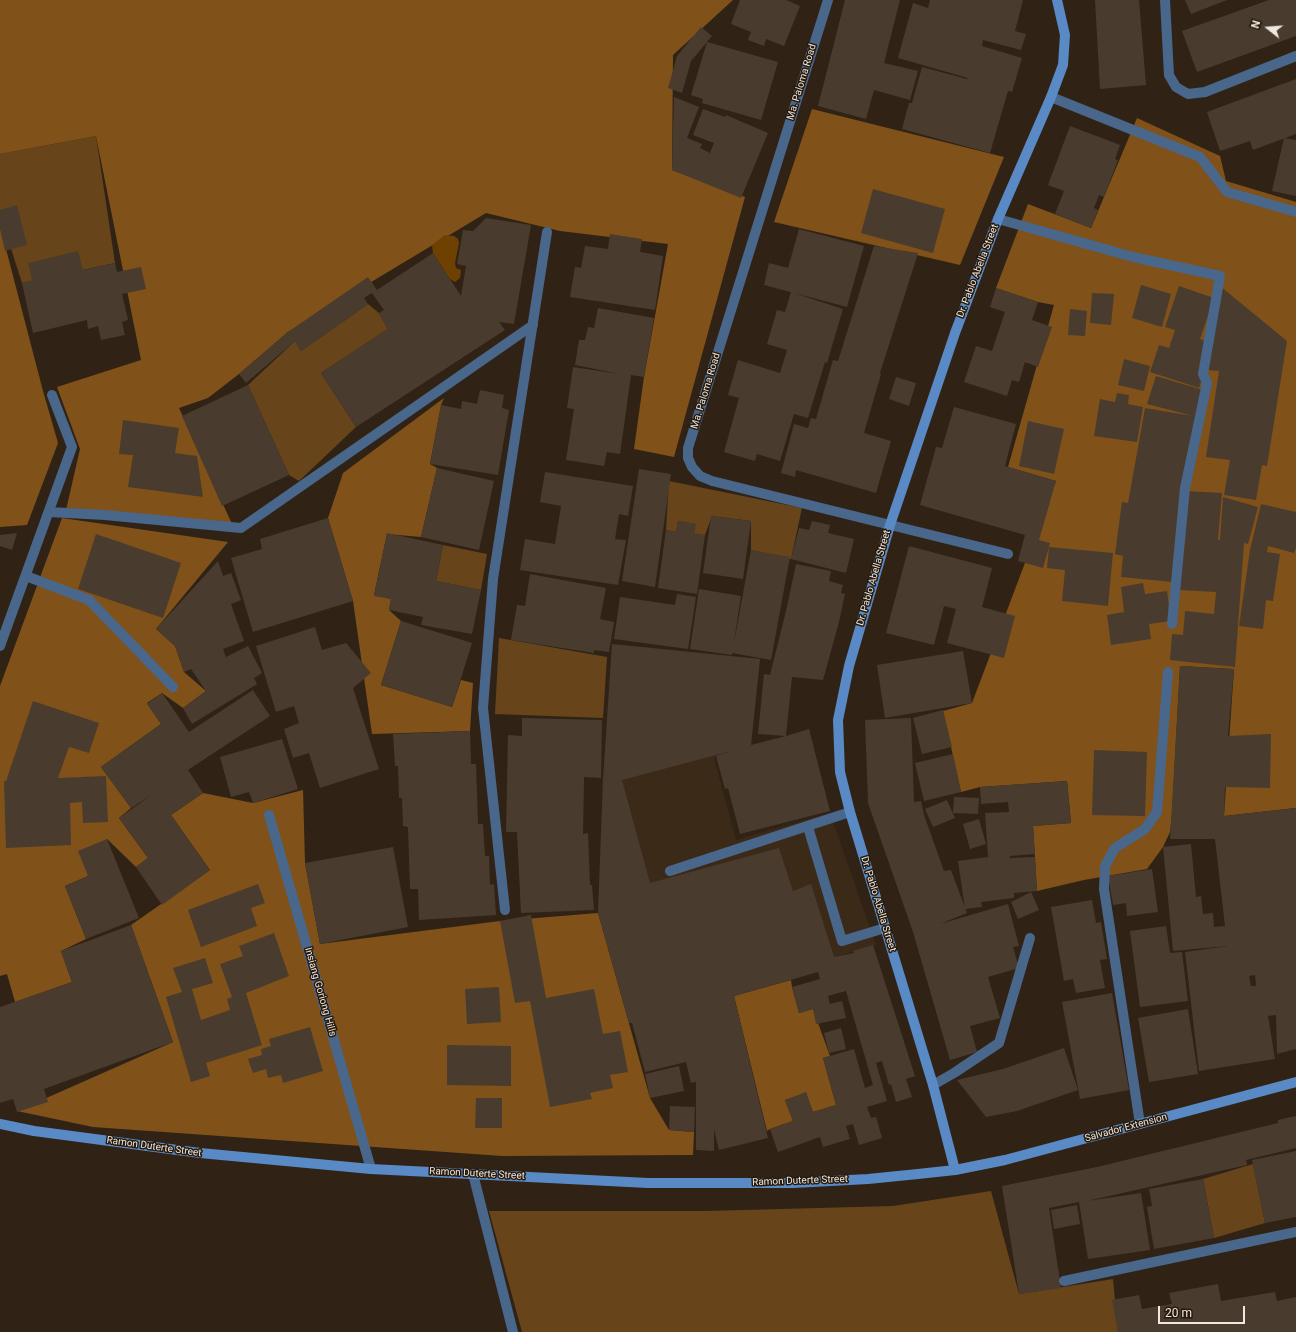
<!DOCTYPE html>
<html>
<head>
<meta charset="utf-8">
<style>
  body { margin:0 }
  #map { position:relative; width:1296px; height:1332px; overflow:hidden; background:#302316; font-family:Roboto,sans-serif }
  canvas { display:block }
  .north { position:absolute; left:1248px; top:8px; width:40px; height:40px; -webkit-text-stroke:3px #261a0d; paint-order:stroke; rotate:287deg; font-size:11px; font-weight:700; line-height:16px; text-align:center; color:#f0e8e0 }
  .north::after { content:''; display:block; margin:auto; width:14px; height:18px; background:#f0e8e0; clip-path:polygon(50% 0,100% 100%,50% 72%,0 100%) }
  .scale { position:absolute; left:1158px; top:1306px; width:87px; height:18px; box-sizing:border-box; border:2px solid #f0e8e0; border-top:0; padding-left:5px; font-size:12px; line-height:14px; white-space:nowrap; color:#f0e8e0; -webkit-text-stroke:3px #261a0d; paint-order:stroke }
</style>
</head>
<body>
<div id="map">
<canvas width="1296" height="1332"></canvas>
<div class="north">N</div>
<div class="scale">20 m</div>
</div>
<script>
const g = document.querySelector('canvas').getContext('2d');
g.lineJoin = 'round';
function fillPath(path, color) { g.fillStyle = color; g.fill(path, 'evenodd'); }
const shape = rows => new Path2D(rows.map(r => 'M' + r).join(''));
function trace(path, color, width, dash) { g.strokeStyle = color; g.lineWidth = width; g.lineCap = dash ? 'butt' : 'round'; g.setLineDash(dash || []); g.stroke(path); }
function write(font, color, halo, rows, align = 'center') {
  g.font = font + ' Roboto,sans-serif'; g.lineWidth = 3; g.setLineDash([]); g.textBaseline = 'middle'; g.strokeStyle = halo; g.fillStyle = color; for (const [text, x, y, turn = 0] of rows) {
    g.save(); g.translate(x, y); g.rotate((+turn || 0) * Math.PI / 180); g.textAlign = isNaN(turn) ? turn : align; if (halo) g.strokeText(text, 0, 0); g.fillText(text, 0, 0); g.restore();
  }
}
fillPath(shape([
  [612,644,760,659,751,745,716,756,714,758,736,840,830,813,876,945,834,957,818,972,734,996,629,1023,598,913,603,780]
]), '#3c2a18');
fillPath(shape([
  [96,136,115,263,22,283,0,214,0,154],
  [368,304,379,313,388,329,321,373,356,427,299,481,289,475,248,385,295,341,301,351],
  [669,481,802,508,791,559,751,550,751,521,712,516,705,535,694,534,695,524,678,521,676,532,666,530],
  [443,545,487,554,481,590,436,581],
  [499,638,607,657,603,718,495,714],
  [1253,1164,1265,1223,1214,1238,1203,1179],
  [991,1191,1019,1294,1113,1279,1118,1332,522,1332,489,1211,706,1211,893,1206]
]), '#68441a');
fillPath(shape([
  [0,0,733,0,673,55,672,170,745,197,674,457,634,449,644,377,668,244,560,231,486,213,288,332,239,374,208,398,179,408,232,524,66,510,80,449,57,387,141,360,96,136,0,154],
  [812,109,1004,157,960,265,774,222],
  [1137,118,1220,156,1226,181,1296,202,1296,808,1224,816,1234,669,1180,666,1172,814,1170,832,1163,847,1147,869,1084,880,1037,891,1033,826,1071,823,1067,781,980,787,961,792,943,711,972,703,1056,481,1008,467,1054,305,1038,302,996,288,1028,204,1091,228],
  [0,226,43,391,58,443,27,525,0,527],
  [444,398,441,405,430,464,437,468,421,537,387,534,374,595,391,599,389,610,401,621,381,685,452,707,461,680,473,683,470,731,372,734,353,601,328,518,343,473],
  [62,518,228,542,156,629,175,646,184,672,206,691,183,708,162,693,147,703,161,724,101,767,131,808,119,818,148,858,136,867,107,839,88,876,65,886,86,939,61,951,72,982,15,1002,7,974,0,976,0,686],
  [303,790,305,863,320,944,500,921,598,913,650,1098,669,1130,694,1132,693,1155,502,1156,93,1127,17,1111,173,1042,131,925,210,870,171,815,203,793,253,803],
  [791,980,792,987,799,1013,813,1009,830,1056,823,1058,836,1105,813,1112,806,1093,785,1100,793,1121,770,1129,767,1131,734,996]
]), '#805219');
fillPath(shape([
  [445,235,454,236,458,239,459,243,455,263,456,268,461,270,460,278,455,282,450,279,433,253,432,245]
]), '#6f4101');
fillPath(shape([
  [740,0,786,0,800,6,784,46,766,39,764,46,748,40,751,32,731,24],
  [845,0,900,0,884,63,918,71,910,100,874,90,866,119,818,106],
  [930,0,1023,0,1015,31,1026,34,1021,50,983,40,982,46,1022,58,1012,92,1008,91,990,153,902,129,909,103,912,103,922,67,967,79,968,78,898,58,913,3,928,8],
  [1095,0,1139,0,1146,85,1100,89],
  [1185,0,1227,0,1191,14],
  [1269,0,1296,0,1296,36,1197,72,1182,31],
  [701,27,712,36,691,61,682,93,668,88,677,56],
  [707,42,778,62,761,120,702,103,703,99,691,95],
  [1296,79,1296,134,1253,150,1250,141,1220,151,1207,112],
  [674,97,699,107,687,138,702,144,700,148,710,153,714,143,693,135,703,109,725,117,726,115,768,133,741,198,672,170],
  [1070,126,1120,145,1115,159,1118,160,1104,197,1099,195,1094,208,1098,210,1091,228,1055,214,1064,191,1048,185],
  [1284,138,1296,140,1296,196,1272,191],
  [873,189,945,209,933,253,861,233],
  [17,205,27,245,5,251,0,229,0,210],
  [486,218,531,225,514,324,499,322,505,330,356,427,321,373,388,329,379,313,384,310,372,293,364,298,368,304,301,351,295,341,246,383,239,374,288,332,368,277,377,290,433,253,461,296,466,266,457,264,463,230,473,231],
  [799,229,864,246,847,307,764,285,769,263,788,268],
  [610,234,642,239,640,252,663,256,655,310,570,297,575,267,581,268,585,246,608,249],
  [874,246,918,253,880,373,881,374,864,433,891,441,876,493,796,470,795,477,781,473,794,424,808,428,811,418,816,419,833,360,838,361],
  [78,251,83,270,115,263,117,272,141,267,146,289,122,294,128,320,122,322,125,335,101,340,98,326,88,329,87,320,33,333,22,283,32,280,28,263],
  [1141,285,1171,294,1162,327,1132,318],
  [1179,286,1214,298,1200,339,1208,342,1202,379,1199,388,1150,372,1159,345,1169,348,1175,330,1165,327],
  [1220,286,1287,341,1267,466,1262,465,1256,500,1224,495,1230,460,1206,457,1219,371,1207,370],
  [996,288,1038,302,1032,320,1052,327,1038,367,1025,362,1019,382,1012,380,1007,396,964,382,976,346,992,351,1005,312,990,307],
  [791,292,843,309,827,363,825,362,808,418,794,414,780,461,757,454,755,461,724,452,739,398,728,395,738,360,780,373,787,350,767,344,777,310,785,312],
  [1092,293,1114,294,1111,325,1090,323],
  [598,308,654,318,644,377,631,375,620,454,607,452,604,466,566,460,574,409,567,408,573,367,620,374,575,365,579,340,585,340,588,327,594,328],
  [1070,309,1087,311,1085,336,1068,335],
  [1124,359,1150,366,1144,391,1118,385],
  [1156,376,1203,390,1172,582,1121,577,1123,556,1115,554,1122,502,1128,503,1145,408,1193,416,1147,404],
  [896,377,916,383,909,406,889,399],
  [248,385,289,475,222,506,182,416],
  [480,390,504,395,502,408,509,410,498,475,430,464,441,405,461,409,462,401,477,404],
  [1117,393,1129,395,1128,404,1143,407,1137,442,1094,436,1100,399,1115,402],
  [954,407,1016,424,1005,466,1056,481,1039,540,1050,543,1043,568,1018,561,1025,535,920,505,936,447,942,448],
  [123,420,179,428,175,453,197,456,203,497,128,487,133,455,119,454],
  [1028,421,1064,429,1054,474,1019,466],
  [437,468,494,481,479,550,421,537],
  [639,469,671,474,655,587,622,581],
  [545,472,633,486,628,516,619,514,615,539,626,540,618,585,520,570,525,539,555,544,561,506,540,502],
  [1186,491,1222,493,1218,540,1220,540,1223,497,1258,507,1248,544,1244,543,1235,667,1170,660,1172,634,1183,635,1185,611,1214,614,1216,592,1179,590],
  [1261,504,1296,512,1296,548,1294,553,1268,546,1267,552,1280,554,1273,601,1266,600,1263,629,1239,626,1250,550],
  [711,516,751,521,743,579,703,573],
  [328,518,353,601,253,632,231,558,262,549,260,539],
  [678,521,696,524,694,534,705,535,697,594,658,588,666,530,676,532],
  [812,521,830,525,828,533,854,539,846,573,791,559,799,528,809,530],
  [17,533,12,550,0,546,0,535],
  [387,533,443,545,436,581,481,590,472,634,421,625,423,617,389,610,391,599,374,596],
  [96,534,181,563,163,618,78,589],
  [909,546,992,568,982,607,1015,616,1004,658,947,643,956,609,944,606,934,645,886,633],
  [1049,547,1113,553,1108,606,1062,601,1065,570,1047,568],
  [751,550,790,557,771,660,732,653,732,655,690,649,699,589,741,596,733,648],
  [218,561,223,576,231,573,241,600,231,604,244,641,223,649,226,657,248,646,262,673,254,678,257,684,192,724,183,708,206,691,191,669,184,672,175,646,156,629],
  [796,564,831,571,829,581,843,585,841,593,845,594,839,622,823,680,792,677,786,736,809,729,830,811,740,834,728,788,725,789,716,756,731,751,622,780,650,883,779,848,793,891,811,884,834,957,854,953,853,951,873,945,915,1076,906,1079,912,1097,896,1102,891,1084,889,1085,882,1061,876,1063,887,1101,867,1107,871,1118,876,1117,882,1138,859,1145,853,1124,846,1126,850,1139,823,1147,820,1137,778,1152,770,1129,793,1121,785,1100,806,1092,813,1112,836,1105,823,1058,854,1049,865,1088,873,1085,846,991,828,996,830,1004,842,1001,846,1018,816,1024,813,1009,799,1013,792,987,820,979,818,972,734,996,768,1138,719,1150,714,1129,714,1151,696,1150,696,1082,691,1083,686,1062,645,1072,632,1023,629,1023,598,913,603,780,612,644,760,659,751,745,786,736,758,734,764,674,770,675,786,611],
  [530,574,606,588,600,619,614,622,609,652,594,650,594,653,511,640,517,605,525,606],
  [1143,583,1145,594,1167,591,1171,621,1149,624,1151,639,1111,645,1107,615,1124,612,1121,587],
  [677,594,696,597,688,649,614,639,620,597,675,605],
  [401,621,472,643,452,707,381,685],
  [315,627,322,650,346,643,371,673,353,688,379,769,320,788,309,753,293,758,284,729,299,723,294,706,276,712,256,646],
  [963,651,972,703,885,718,877,665],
  [1180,666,1234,669,1228,736,1271,734,1270,788,1225,787,1224,816,1296,808,1296,1049,1277,1054,1276,1015,1268,1016,1275,1059,1199,1071,1185,952,1228,946,1173,951,1163,847,1191,844,1196,897,1201,896,1203,914,1213,913,1214,927,1225,926,1215,839,1170,839],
  [1255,975,1256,986,1251,986,1249,976],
  [253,690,270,716,168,783,188,770,203,793,171,815,210,870,162,905,136,867,148,858,119,818,150,796,131,808,101,767,161,724,147,704,162,693,189,732],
  [33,701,99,723,89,753,69,747,58,778,106,776,108,822,83,823,82,802,70,803,71,845,6,848,4,781,6,781],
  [943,710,952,747,922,754,913,718],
  [522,718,602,720,601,778,584,777,583,834,588,833,590,885,592,885,594,910,521,913,517,832,506,832,508,735,522,736],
  [911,718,914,802,921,801,924,815,944,871,951,870,967,913,940,924,1008,904,1019,946,1013,947,1019,968,988,977,1000,1018,970,1026,977,1052,950,1060,913,932,868,803,865,720],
  [470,731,471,764,476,764,478,824,483,824,485,856,489,856,490,885,494,884,496,915,419,920,418,889,410,889,408,827,403,826,402,798,399,798,398,766,395,766,393,734],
  [282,739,298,789,253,803,249,792,231,797,220,757],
  [1094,750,1147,752,1145,816,1092,815],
  [953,754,961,792,924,801,915,763],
  [1067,781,1071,823,1033,826,1035,854,1010,856,1010,858,1035,857,1037,891,1014,893,1014,898,981,902,982,907,965,909,958,861,988,857,985,813,1009,812,1008,802,981,804,980,787],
  [954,797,979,798,978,814,953,813],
  [947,800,955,818,933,827,925,809],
  [979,819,986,844,970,849,963,824],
  [107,839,139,918,86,939,65,886,88,876,78,851],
  [393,847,408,927,320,944,305,863],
  [1152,869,1158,912,1127,916,1126,903,1113,905,1108,876],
  [258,884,265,903,251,908,257,926,201,947,188,910],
  [1031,892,1039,910,1018,919,1011,902],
  [1092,900,1096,923,1101,922,1107,959,1100,960,1105,988,1076,993,1073,979,1064,981,1051,907],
  [531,915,546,998,594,989,603,1034,620,1031,628,1072,610,1075,613,1088,590,1093,592,1099,550,1107,530,1001,515,1003,500,921],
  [131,925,173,1042,44,1089,48,1102,17,1112,13,1099,0,1103,0,1007,72,982,61,951],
  [1166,926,1170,953,1182,952,1188,1001,1140,1007,1130,931],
  [274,933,289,976,246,993,262,1045,206,1063,210,1076,191,1082,166,997,182,992,173,968,205,958,213,983,192,989,201,1020,230,1010,227,999,232,997,220,964,243,956,239,946],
  [499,987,501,1022,467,1024,465,989],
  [1112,993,1129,1090,1080,1099,1062,1002],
  [1188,1009,1198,1074,1149,1082,1138,1018],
  [310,1027,323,1071,283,1083,281,1075,268,1078,266,1069,253,1073,248,1059,262,1055,261,1049,271,1046,269,1039],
  [841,1028,846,1049,829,1053,824,1033],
  [447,1045,511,1046,511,1086,447,1085],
  [1064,1048,1078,1090,1017,1111,986,1117,957,1080,1003,1069],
  [679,1066,684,1091,650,1098,645,1074],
  [476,1098,502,1098,502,1128,475,1128],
  [670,1106,695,1107,694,1132,669,1130],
  [1296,1116,1296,1148,1246,1160,1247,1165,1087,1201,1141,1193,1150,1250,1088,1259,1079,1202,1049,1208,1061,1288,1019,1294,1002,1186,1097,1167,1278,1123,1278,1120],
  [1296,1151,1296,1217,1265,1223,1252,1160],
  [1203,1179,1214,1238,1154,1249,1147,1207,1152,1206,1149,1189],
  [1077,1205,1080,1224,1054,1229,1051,1210],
  [1218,1284,1221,1301,1275,1292,1277,1301,1296,1297,1296,1332,1118,1332,1112,1300,1139,1295,1142,1309,1172,1304,1169,1293]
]), '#493c2e');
trace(shape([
  [1165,0,1169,75,1176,87,1188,94,1205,92,1296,56],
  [998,219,1133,257,1220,276,1203,374,1207,383,1185,488,1172,624],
  [808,827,842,941,885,928],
  [670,871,850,812],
  [933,1085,954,1073,999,1043,1030,938]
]), '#49668b', 10);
trace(shape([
  [828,0,688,448,688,458,692,467,700,476,712,481,1008,554],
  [1051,97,1200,157,1227,192,1296,212],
  [49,512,105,515,241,528,533,325],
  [26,576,89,600,173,687],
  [0,646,72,447,52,395],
  [269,815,371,1169],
  [505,910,483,708,493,579,547,232],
  [1140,1124,1104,889,1105,866,1115,848,1145,829,1157,812,1168,672],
  [473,1174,513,1332],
  [1064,1281,1296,1232]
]), '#49668b', 10);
trace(shape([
  [0,1124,34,1131,200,1153,371,1169,648,1183,793,1183,868,1179,918,1174,955,1170,1005,1160,1296,1082],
  [955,1170,933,1085,850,812,840,772,838,720,849,666,890,525,955,333,998,219,1051,97,1063,65,1065,35,1057,0]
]), '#5a8ac5', 10);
write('10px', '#f0e8e0', '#261a0d', [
  ["Ma. Paloma Road",802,82,-73],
  ["Dr. Pablo Abella Street",978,271,-69],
  ["Ma. Paloma Road",706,391,-73],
  ["Dr. Pablo Abella Street",874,578,-74],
  ["Dr. Pablo Abella Street",878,904,73],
  ["Insiang Goriong Hills",320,992,74],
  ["Salvador Extension",1126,1128,-15],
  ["Ramon Duterte Street",154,1147,8],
  ["Ramon Duterte Street",477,1174,3],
  ["Ramon Duterte Street",800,1181,-2]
]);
</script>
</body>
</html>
